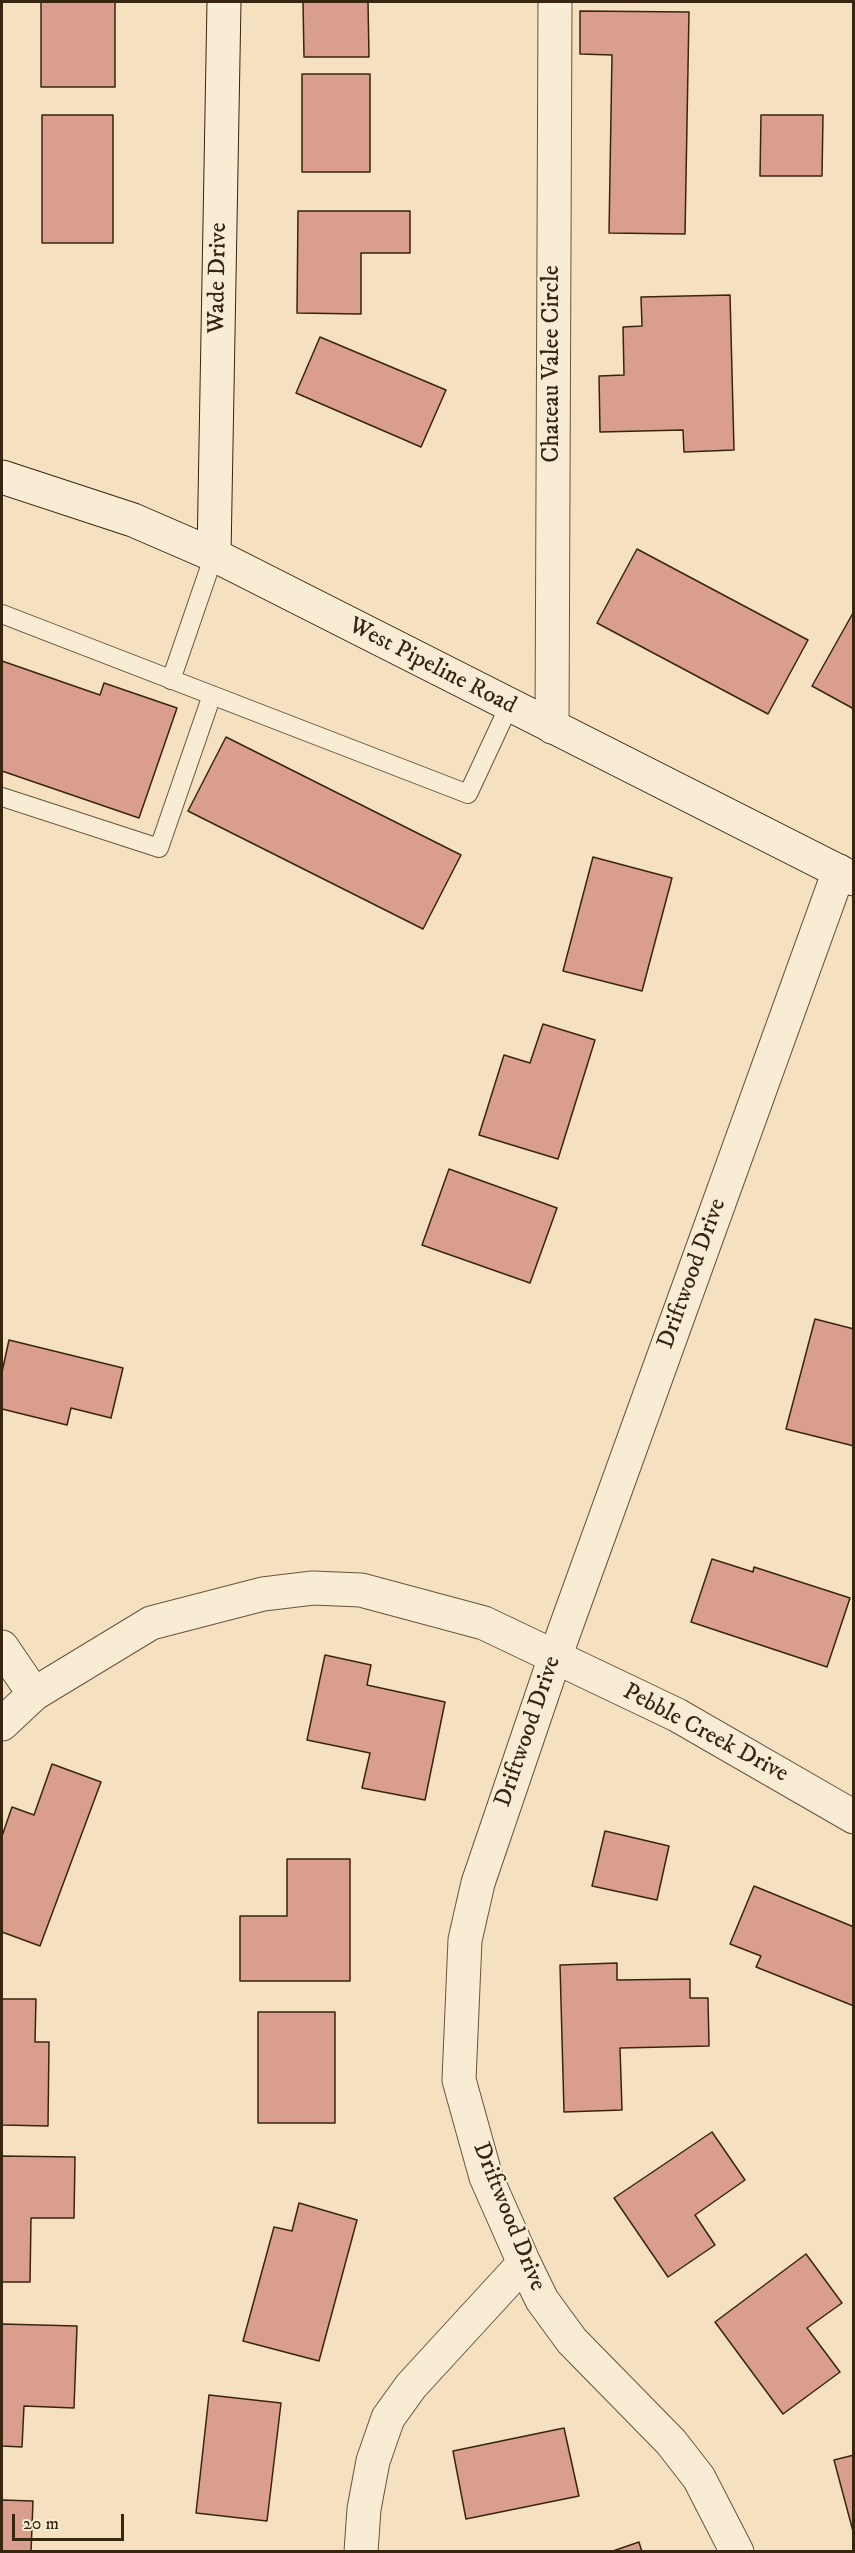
<!DOCTYPE html>
<html>
<head>
<meta charset="utf-8">
<style>
  body { margin:0 }
  #map { position:relative; width:855px; height:2553px; overflow:hidden; background:#f5e1bf; font-family:"IM FELL DW Pica",serif }
  canvas { display:block }
  .frame { position:absolute; inset:0; border:3px solid #382510; pointer-events:none }
  .scale { position:absolute; left:12px; top:2514px; width:112px; height:27px; box-sizing:border-box; border:3px solid #382510; border-top:0; padding-left:8px; font-size:18px; line-height:21px; white-space:nowrap; color:#382510; -webkit-text-stroke:4px #f8ecd5; paint-order:stroke }
</style>
</head>
<body>
<div id="map">
<canvas width="855" height="2553"></canvas>
<div class="frame"></div>
<div class="scale">20 m</div>
</div>
<script>
const g = document.querySelector('canvas').getContext('2d');
g.lineJoin = 'round';
function fillPath(path, color) { g.fillStyle = color; g.fill(path, 'evenodd'); }
const shape = rows => new Path2D(rows.map(r => 'M' + r).join(''));
function trace(path, color, width, dash) { g.strokeStyle = color; g.lineWidth = width; g.lineCap = dash ? 'butt' : 'round'; g.setLineDash(dash || []); g.stroke(path); }
function write(font, color, halo, rows, align = 'center') {
  g.font = font + ' "IM FELL DW Pica",serif'; g.lineWidth = 4.5; g.setLineDash([]); g.textBaseline = 'middle'; g.strokeStyle = halo; g.fillStyle = color; for (const [text, x, y, turn = 0] of rows) {
    g.save(); g.translate(x, y); g.rotate((+turn || 0) * Math.PI / 180); g.textAlign = isNaN(turn) ? turn : align; if (halo) g.strokeText(text, 0, 0); g.fillText(text, 0, 0); g.restore();
  }
}
const building = shape([
  [41,2,115,2,115,87,41,87,41,2],
  [303,2,368,2,369,57,304,57,303,2],
  [580,11,689,12,685,234,609,233,612,55,580,54,580,11],
  [302,74,370,74,370,172,302,172,302,74],
  [42,115,113,115,113,243,42,243,42,115],
  [761,115,823,115,822,176,760,176,761,115],
  [298,211,410,211,410,253,361,253,361,314,297,313,298,211],
  [730,295,734,450,684,452,683,430,600,432,599,376,624,375,623,327,642,326,641,297,730,295],
  [320,337,446,390,421,447,296,393,320,337],
  [637,549,808,640,768,714,597,623,637,549],
  [853,613,854,614,854,709,812,686,853,613],
  [2,661,100,695,104,683,177,708,139,818,2,771,2,661],
  [226,737,461,855,423,929,188,811,226,737],
  [593,857,672,878,642,991,563,971,593,857],
  [543,1024,595,1040,558,1159,479,1135,504,1055,530,1063,543,1024],
  [449,1169,557,1208,530,1283,422,1245,449,1169],
  [815,1319,854,1329,854,1446,786,1429,815,1319],
  [9,1340,123,1368,111,1418,71,1408,67,1425,2,1409,2,1372,9,1340],
  [712,1559,753,1572,754,1567,850,1598,827,1667,691,1622,712,1559],
  [325,1655,371,1665,367,1685,445,1702,425,1800,362,1788,370,1753,307,1740,325,1655],
  [52,1764,101,1782,40,1946,2,1932,2,1836,12,1807,34,1815,52,1764],
  [605,1831,669,1846,657,1900,592,1886,605,1831],
  [287,1859,350,1859,350,1981,240,1981,240,1916,287,1916,287,1859],
  [754,1886,854,1927,854,2006,756,1967,761,1956,730,1944,754,1886],
  [617,1963,617,1980,690,1979,690,1998,708,1998,709,2046,620,2048,622,2110,564,2112,560,1965,617,1963],
  [2,1999,36,1999,35,2042,49,2042,48,2126,2,2125,2,1999],
  [258,2012,335,2012,335,2123,258,2123,258,2012],
  [712,2132,745,2180,695,2215,715,2245,668,2277,614,2198,712,2132],
  [2,2156,75,2157,74,2218,31,2218,30,2282,2,2282,2,2156],
  [299,2203,357,2220,319,2361,243,2341,274,2227,292,2231,299,2203],
  [806,2254,842,2303,807,2328,840,2372,783,2414,715,2322,806,2254],
  [2,2324,77,2326,74,2408,24,2406,22,2447,2,2446,2,2324],
  [209,2395,281,2403,267,2521,196,2513,209,2395],
  [564,2428,579,2496,466,2519,453,2451,564,2428],
  [854,2455,854,2535,834,2460,854,2455],
  [2,2500,33,2501,31,2552,2,2552,2,2500],
  [639,2542,642,2552,610,2552,639,2542]
]);
fillPath(building, '#d99e8e');
trace(building, '#382510', 1.5);
const lane = shape([
  [2,614,468,794,509,706],
  [171,680,214,555],
  [2,797,159,848,212,695]
]);
const street = shape([
  [552,727,555,2],
  [2,1647,34,1694],
  [2,1724,34,1694,151,1623,263,1594,313,1588,361,1590,484,1623,677,1715,854,1817],
  [361,2552,364,2509,373,2461,388,2418,411,2386,524,2263],
  [737,2552,699,2478,671,2442,572,2341,542,2300,524,2263,486,2177,459,2080,465,1940,478,1883,555,1657,839,871]
]);
const secondary = shape([
  [2,477,133,520,214,555,854,879],
  [214,555,224,2]
]);
trace(lane, '#67543c', 20);
trace(street, '#67543c', 35);
trace(secondary, '#382510', 35);
trace(lane, '#f8ecd5', 18);
trace(street, '#f8ecd5', 33);
trace(secondary, '#f8ecd5', 33);
write('24px', '#382510', '#f8ecd5', [
  ["Wade Drive",219,278,-89],
  ["Chateau Valee Circle",553,364,-90],
  ["West Pipeline Road",432,667,27],
  ["Driftwood Drive",693,1274,-70],
  ["Driftwood Drive",529,1732,-71],
  ["Pebble Creek Drive",705,1734,28],
  ["Driftwood Drive",508,2217,68]
]);
</script>
</body>
</html>
